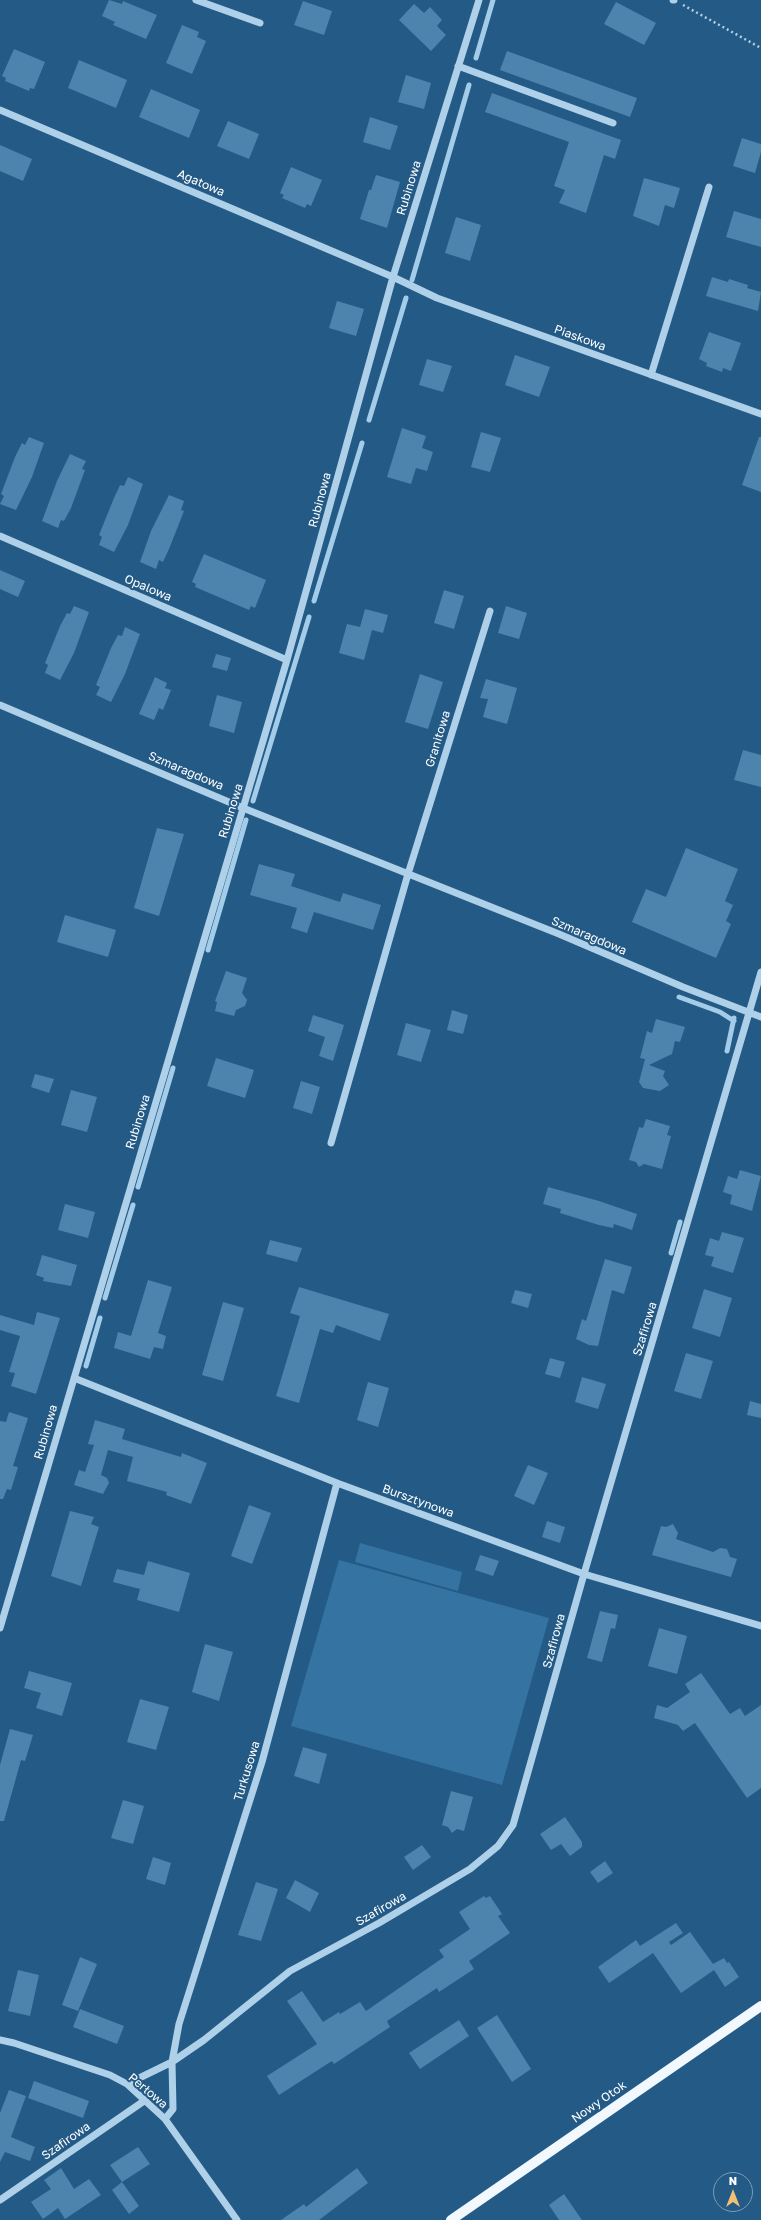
<!DOCTYPE html>
<html>
<head>
<meta charset="utf-8">
<style>
  body { margin:0 }
  #map { position:relative; width:761px; height:2220px; overflow:hidden; background:#245a86; font-family:"Golos Text",sans-serif }
  canvas { display:block }
  .north { position:absolute; left:713px; top:2172px; width:40px; height:40px; box-sizing:border-box; background:#245a86; border:1px solid #7c9cb6; border-radius:50%; rotate:0deg; font-size:11px; font-weight:700; line-height:16px; text-align:center; color:#fff }
  .north::after { content:''; display:block; margin:auto; width:14px; height:18px; background:#f3bf72; clip-path:polygon(50% 0,100% 100%,50% 72%,0 100%) }
</style>
</head>
<body>
<div id="map">
<canvas width="761" height="2220"></canvas>
<div class="north">N</div>
</div>
<script>
const g = document.querySelector('canvas').getContext('2d');
g.lineJoin = 'round';
function fillPath(path, color) { g.fillStyle = color; g.fill(path, 'evenodd'); }
const shape = rows => new Path2D(rows.map(r => 'M' + r).join(''));
function trace(path, color, width, dash) { g.strokeStyle = color; g.lineWidth = width; g.lineCap = dash ? 'butt' : 'round'; g.setLineDash(dash || []); g.stroke(path); }
function write(font, color, halo, rows, align = 'center') {
  g.font = font + ' "Golos Text",sans-serif'; g.lineWidth = 4; g.setLineDash([]); g.textBaseline = 'middle'; g.strokeStyle = halo; g.fillStyle = color; for (const [text, x, y, turn = 0] of rows) {
    g.save(); g.translate(x, y); g.rotate((+turn || 0) * Math.PI / 180); g.textAlign = isNaN(turn) ? turn : align; if (halo) g.strokeText(text, 0, 0); g.fillText(text, 0, 0); g.restore();
  }
}
fillPath(shape([
  [360,1543,462,1572,458,1591,355,1562],
  [339,1560,549,1618,502,1785,291,1726]
]), '#3573a2');
trace(shape([
  [476,58,493,0],
  [412,280,469,85],
  [369,420,406,298],
  [314,601,362,443],
  [253,801,309,617],
  [208,950,246,820],
  [679,997,720,1012,734,1021],
  [727,1051,734,1018],
  [138,1187,173,1068],
  [671,1253,680,1222],
  [105,1298,133,1205],
  [86,1366,100,1318]
]), '#a3cce9', 5);
fillPath(shape([
  [109,0,122,4,123,1,157,15,146,39,113,25,115,22,102,16],
  [303,1,332,11,324,35,294,25],
  [616,2,656,23,644,45,604,24],
  [414,4,424,13,430,7,442,20,437,26,446,35,431,51,399,20],
  [182,25,199,32,197,37,206,41,192,74,166,63],
  [14,49,45,62,34,89,30,88,29,91,5,81,6,78,2,76],
  [507,51,637,98,630,117,500,70],
  [79,60,127,80,116,108,68,88],
  [406,75,431,83,424,109,398,102],
  [151,89,200,110,189,138,139,117],
  [492,93,621,140,615,159,604,155,586,213,559,203,565,190,554,186,569,142,485,112],
  [370,117,398,126,390,150,363,142],
  [228,121,259,134,249,159,217,146],
  [742,138,761,144,761,152,755,173,733,166],
  [0,145,32,159,23,181,0,171],
  [291,167,322,180,311,206,307,204,305,208,282,198,284,195,280,193],
  [376,175,400,182,387,228,360,219,369,190,371,190],
  [644,178,680,188,674,208,665,205,659,226,633,216],
  [734,211,761,219,761,247,726,237],
  [456,217,481,225,470,261,445,253],
  [712,277,728,282,729,279,748,285,747,288,761,292,758,311,706,296],
  [337,301,364,309,356,336,329,328],
  [709,332,741,343,731,371,723,368,722,372,706,366,707,363,699,359],
  [515,355,550,367,539,397,505,385],
  [427,359,452,366,443,392,419,385],
  [402,428,426,436,422,448,433,452,427,471,416,468,411,484,387,477],
  [481,432,501,438,490,472,471,467],
  [29,437,44,443,32,477,16,510,0,504,4,496,1,494,15,457,22,443,25,445],
  [759,437,761,437,761,492,742,485],
  [70,454,86,461,82,469,85,470,71,508,64,521,61,520,58,528,42,521,57,481],
  [128,477,143,484,128,525,114,552,99,545,102,537,99,535,114,498,120,485,124,486],
  [169,495,184,501,181,510,184,511,169,549,163,562,159,560,156,569,140,562,151,531],
  [204,554,266,580,255,608,251,606,249,610,195,587,196,584,192,582],
  [0,570,25,581,18,597,0,589],
  [444,590,464,596,454,629,434,623],
  [74,606,89,612,74,653,60,680,45,673,48,665,45,663,60,626,67,613,70,614],
  [506,606,527,613,519,639,498,633],
  [365,609,388,615,383,633,372,630,364,660,339,653,347,624,360,627],
  [125,627,140,634,125,674,111,702,96,695,100,687,96,685,111,648,118,635,122,636],
  [216,654,231,658,227,671,212,667],
  [420,674,443,682,428,729,405,722],
  [155,677,167,683,165,688,171,690,163,710,159,708,154,720,139,714],
  [486,679,517,688,507,724,483,717,488,699,480,698],
  [217,695,242,702,234,733,209,726],
  [743,750,761,755,761,787,734,780],
  [157,828,184,834,159,916,134,908],
  [686,848,738,869,725,901,733,905,726,921,731,924,716,958,632,922,646,889,666,897],
  [259,864,295,874,291,886,340,902,343,893,381,905,373,930,314,912,307,933,291,928,297,908,250,895],
  [65,915,116,930,108,957,57,942],
  [226,971,247,978,242,993,247,1000,245,1006,236,1010,234,1016,215,1011,217,1002,215,1001],
  [452,1010,468,1015,463,1034,447,1030],
  [313,1015,344,1025,333,1061,319,1056,325,1037,308,1031],
  [656,1019,685,1027,680,1042,675,1041,672,1054,649,1065,665,1071,663,1076,669,1085,660,1091,643,1088,639,1082,645,1059,640,1058,647,1031,652,1033],
  [406,1023,431,1030,421,1062,397,1055],
  [216,1058,254,1070,245,1098,207,1086],
  [35,1074,54,1079,49,1093,31,1087],
  [301,1081,320,1087,312,1114,293,1108],
  [71,1090,97,1097,87,1132,61,1125],
  [646,1119,670,1126,667,1135,671,1136,662,1169,644,1164,639,1167,636,1162,629,1160,639,1127,643,1128],
  [740,1170,761,1176,752,1211,730,1204,732,1195,723,1192,728,1176,737,1179],
  [548,1187,599,1201,637,1214,632,1230,614,1224,613,1228,599,1225,560,1213,561,1209,543,1204],
  [65,1204,95,1212,88,1238,58,1230],
  [722,1232,744,1238,733,1273,711,1266,714,1257,705,1255,710,1238,719,1241],
  [270,1240,302,1248,297,1262,266,1254],
  [42,1255,77,1265,71,1286,43,1281,44,1278,36,1275],
  [605,1259,632,1267,624,1294,612,1290,598,1346,589,1345,576,1339,582,1319,586,1321],
  [148,1280,172,1287,158,1333,166,1336,163,1349,154,1347,150,1359,114,1348,118,1332,131,1336],
  [299,1287,389,1314,380,1341,336,1325,333,1333,320,1329,299,1403,276,1396,300,1316,290,1313],
  [704,1289,732,1298,720,1337,692,1328],
  [515,1290,532,1294,528,1308,511,1303],
  [223,1302,244,1308,223,1381,202,1375],
  [37,1312,60,1318,36,1394,11,1386,15,1373,9,1372,20,1336,0,1330,0,1315,34,1325],
  [686,1353,713,1361,701,1399,674,1391],
  [550,1358,565,1362,560,1378,545,1374],
  [582,1377,606,1384,598,1409,575,1402],
  [368,1382,389,1388,378,1427,357,1420],
  [750,1401,761,1404,761,1418,747,1415],
  [9,1412,28,1418,13,1466,18,1467,11,1490,7,1489,3,1499,0,1499,0,1421,6,1422],
  [95,1420,125,1429,122,1439,181,1457,182,1453,207,1463,191,1504,166,1495,167,1492,127,1481,133,1457,108,1450,101,1475,107,1478,109,1483,103,1494,74,1485,79,1470,85,1472,94,1445,88,1444],
  [528,1465,548,1473,534,1505,514,1496],
  [249,1505,271,1513,252,1564,231,1556],
  [70,1511,94,1517,91,1524,99,1527,81,1586,51,1576],
  [547,1521,565,1527,560,1543,542,1537],
  [673,1524,678,1533,676,1539,713,1552,720,1548,727,1549,730,1557,737,1559,731,1577,652,1555,661,1526,666,1527],
  [480,1555,499,1561,493,1576,475,1570],
  [148,1561,190,1573,179,1612,137,1600,140,1589,113,1582,117,1569,144,1575],
  [600,1611,618,1615,615,1629,611,1628,602,1662,587,1658],
  [659,1628,687,1636,677,1674,648,1666],
  [205,1644,233,1652,219,1701,192,1692],
  [29,1671,72,1683,62,1716,36,1708,41,1693,24,1688],
  [701,1673,730,1714,740,1708,745,1716,761,1705,761,1788,747,1798,695,1723,683,1731,678,1725,654,1718,657,1705,667,1708,690,1692,685,1684],
  [140,1699,169,1707,156,1750,127,1742],
  [10,1729,33,1735,25,1761,21,1760,4,1821,0,1821,0,1765],
  [303,1747,327,1754,319,1784,294,1776],
  [451,1791,473,1797,464,1831,457,1829,452,1833,448,1827,442,1825],
  [123,1800,144,1806,133,1844,111,1838],
  [565,1817,582,1842,582,1847,570,1856,561,1844,551,1850,540,1834],
  [422,1845,431,1857,413,1870,404,1857],
  [153,1857,171,1863,165,1885,146,1879],
  [605,1861,613,1873,598,1883,590,1872],
  [295,1880,319,1893,310,1912,286,1898],
  [256,1882,278,1889,261,1941,238,1935],
  [484,1896,486,1898,490,1896,502,1914,498,1916,510,1933,469,1961,474,1969,439,1992,437,1988,387,2021,390,2027,334,2064,332,2061,279,2095,267,2076,317,2044,287,2001,302,1991,323,2022,339,2012,340,2014,360,2002,366,2011,444,1957,439,1950,470,1929,459,1912],
  [676,1923,683,1933,669,1942,671,1945,690,1932,713,1964,724,1958,727,1963,729,1962,739,1977,725,1987,714,1970,681,1993,653,1953,609,1983,598,1967,636,1940,640,1946],
  [80,1957,97,1964,78,2011,62,2005],
  [18,1970,39,1975,30,2016,8,2011],
  [80,2009,124,2026,117,2044,73,2027],
  [497,2015,531,2069,512,2082,477,2028],
  [459,2020,469,2036,420,2069,409,2053],
  [34,2081,89,2101,83,2118,28,2098],
  [9,2090,26,2096,11,2137,35,2147,30,2161,5,2152,0,2162,0,2113],
  [138,2147,150,2164,122,2182,110,2165],
  [61,2168,74,2189,89,2179,101,2195,65,2219,58,2208,43,2219,31,2202,51,2189,44,2180],
  [357,2168,368,2183,319,2220,281,2220,304,2204,306,2207],
  [122,2182,139,2206,129,2214,112,2190],
  [564,2194,575,2210,582,2220,559,2220,549,2205]
]), '#4c84ae');
trace(shape([
  [683,5,761,48]
]), '#aed0e9', 2.5, [2, 3]);
trace(shape([
  [196,0,260,23],
  [673,0,674,0],
  [458,66,613,123],
  [0,110,393,277,437,298,761,414],
  [651,375,709,187],
  [0,536,287,660],
  [0,705,243,808,559,934,683,987,761,1017],
  [331,1143,408,874,490,611],
  [74,1378,337,1483,584,1574,761,1626],
  [0,1628,287,660,393,277,479,0],
  [0,2040,14,2043,110,2075,127,2084,165,2119,237,2220],
  [127,2084,172,2062,204,2040,290,1971,379,1923,470,1869,498,1846,513,1825,584,1574,761,972],
  [165,2119,173,2109,172,2062,179,2024,262,1762,337,1483],
  [0,2200,144,2101]
]), '#aed0e9', 7);
trace(shape([
  [451,2220,761,2006]
]), '#f1f8fe', 10);
write('12px', '#fff', '#245a86', [
  ["Agatowa",201,183,23],
  ["Rubinowa",409,188,-73],
  ["Piaskowa",580,338,20],
  ["Rubinowa",320,500,-75],
  ["Opalowa",148,588,23],
  ["Granitowa",438,739,-73],
  ["Szmaragdowa",186,771,23],
  ["Rubinowa",231,811,-73],
  ["Szmaragdowa",589,936,23],
  ["Rubinowa",138,1122,-73],
  ["Szafirowa",645,1329,-73],
  ["Rubinowa",46,1432,-74],
  ["Bursztynowa",418,1501,20],
  ["Szafirowa",554,1641,-75],
  ["Turkusowa",247,1771,-73],
  ["Szafirowa",381,1909,-30],
  ["Perłowa",148,2091,40],
  ["Nowy Otok",599,2102,-35],
  ["Szafirowa",66,2141,-35]
]);
</script>
</body>
</html>
